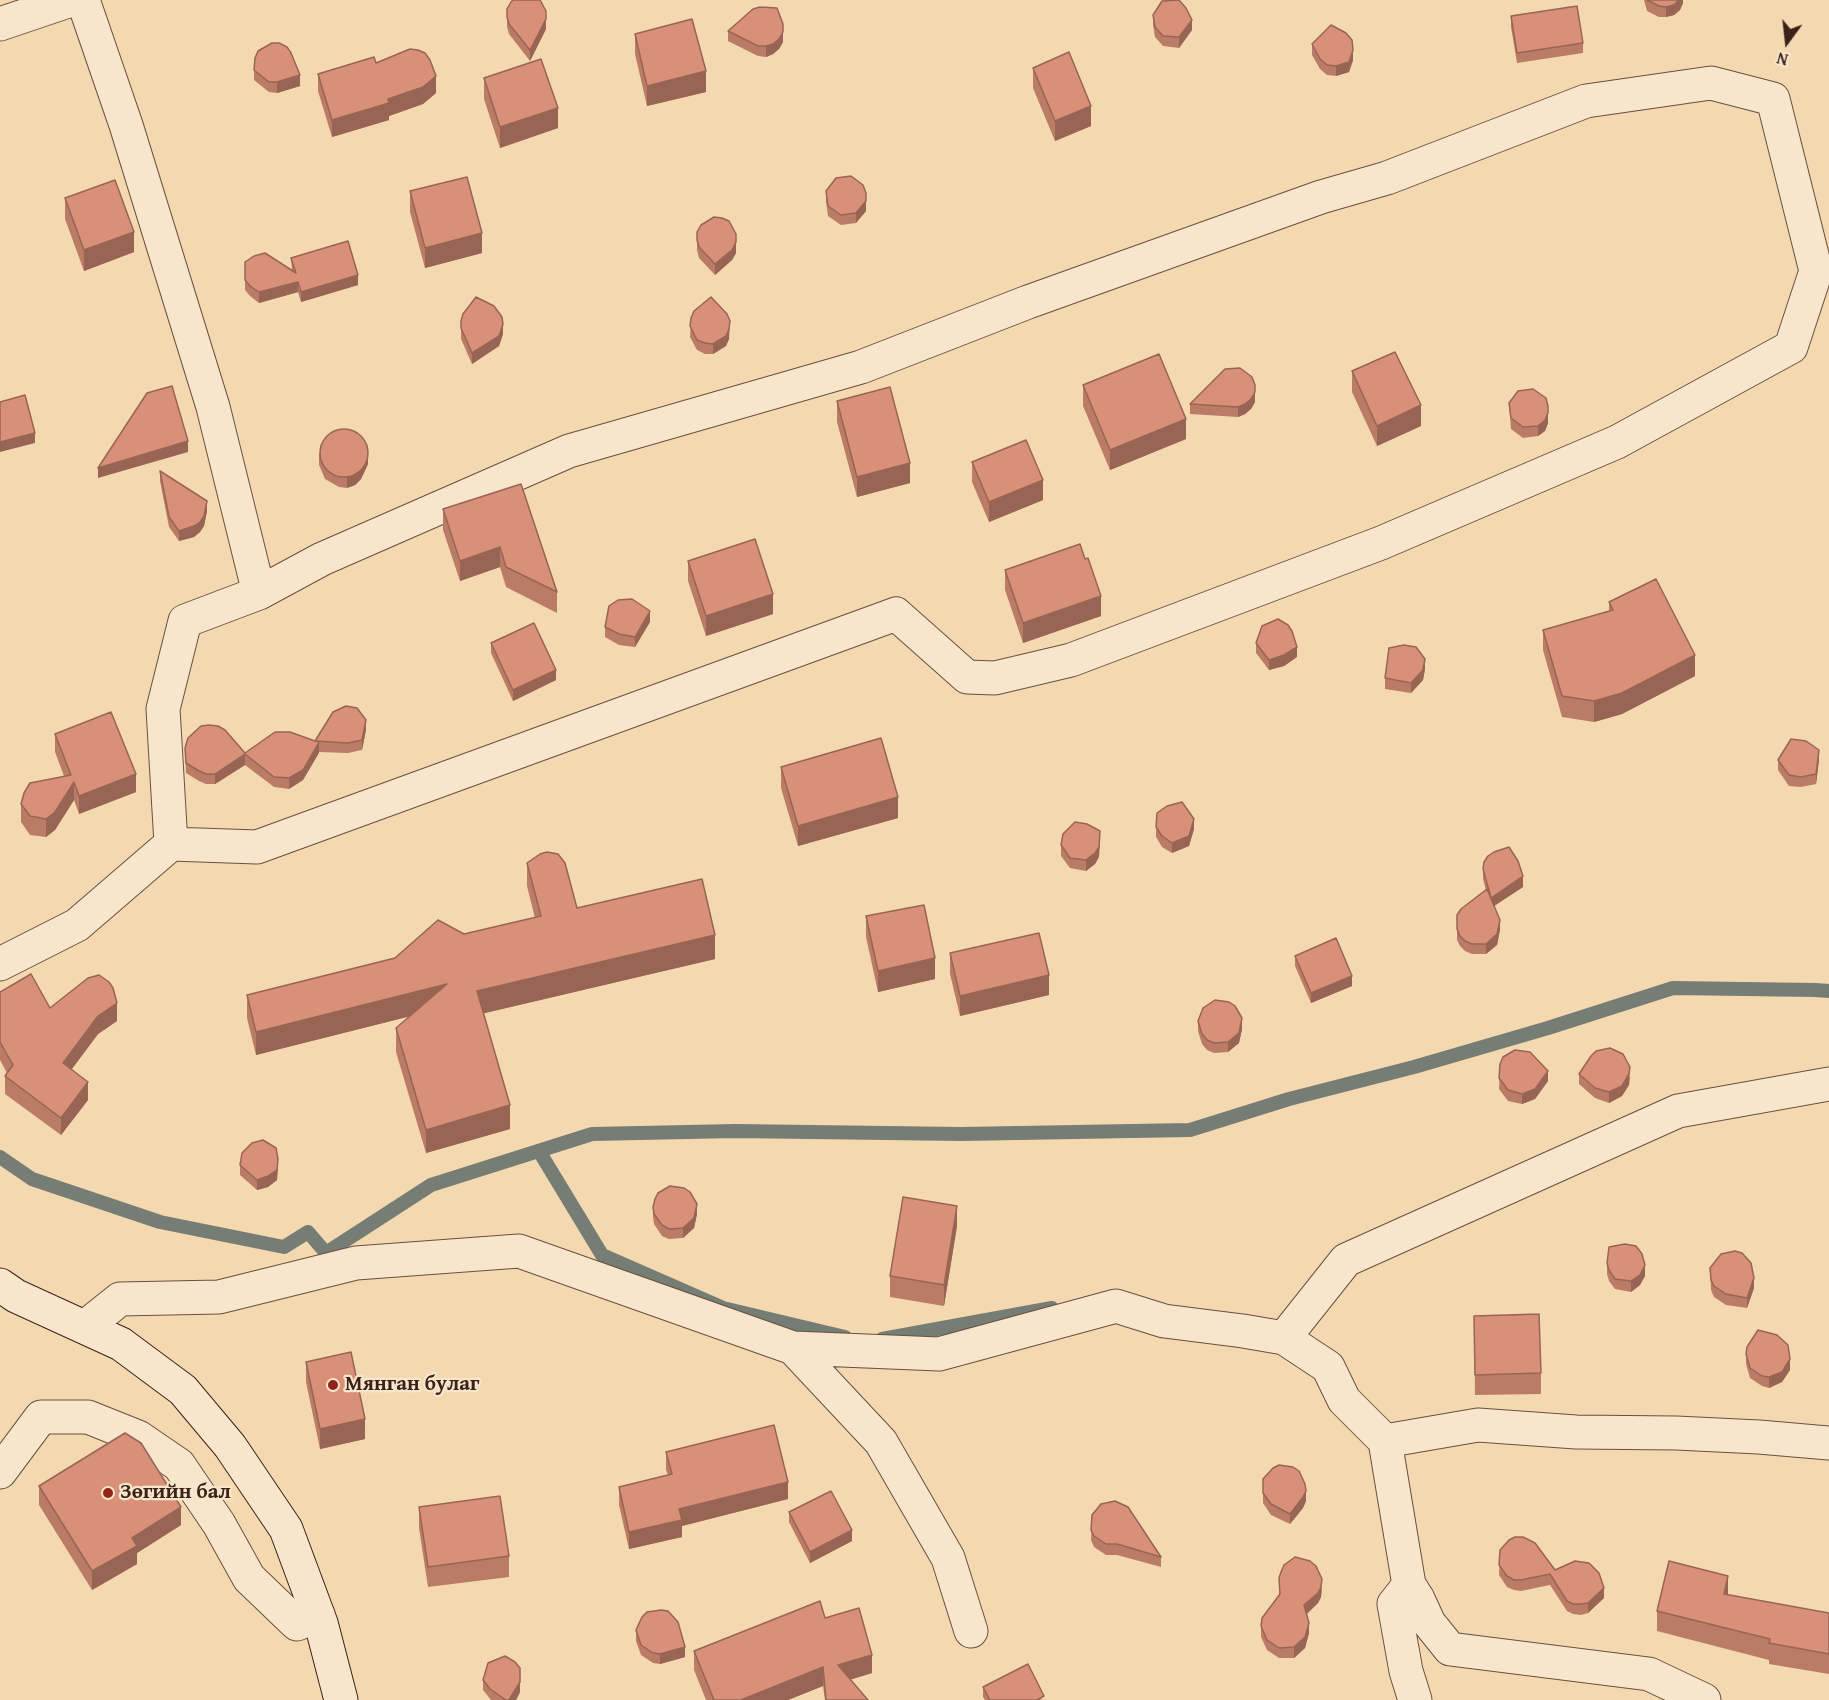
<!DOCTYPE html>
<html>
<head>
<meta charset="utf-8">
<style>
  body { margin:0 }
  #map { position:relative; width:1829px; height:1700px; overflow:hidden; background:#f4d9b0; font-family:"Gentium Book Plus",serif }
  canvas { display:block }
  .north { position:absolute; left:1757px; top:12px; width:60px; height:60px; -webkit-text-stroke:4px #f8e6cc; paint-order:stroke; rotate:195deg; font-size:16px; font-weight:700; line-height:24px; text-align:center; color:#3a2219 }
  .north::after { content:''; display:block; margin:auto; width:21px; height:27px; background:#3a2219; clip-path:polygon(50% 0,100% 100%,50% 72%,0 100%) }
</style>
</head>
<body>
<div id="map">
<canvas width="1829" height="1700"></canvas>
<div class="north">N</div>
</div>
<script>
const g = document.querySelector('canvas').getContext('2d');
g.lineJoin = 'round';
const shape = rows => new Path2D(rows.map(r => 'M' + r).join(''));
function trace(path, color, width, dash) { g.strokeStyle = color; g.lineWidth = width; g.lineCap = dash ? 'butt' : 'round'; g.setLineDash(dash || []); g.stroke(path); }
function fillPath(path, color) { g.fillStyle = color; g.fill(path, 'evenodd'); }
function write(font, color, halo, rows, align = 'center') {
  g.font = font + ' "Gentium Book Plus",serif'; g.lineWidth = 4.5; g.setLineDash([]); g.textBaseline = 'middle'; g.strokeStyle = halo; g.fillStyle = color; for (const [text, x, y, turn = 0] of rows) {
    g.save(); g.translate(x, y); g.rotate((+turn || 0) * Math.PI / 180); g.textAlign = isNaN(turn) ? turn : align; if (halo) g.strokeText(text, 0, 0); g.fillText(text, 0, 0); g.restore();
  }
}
trace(shape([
  [539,1151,602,1255,723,1308,845,1337],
  [0,1157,32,1179,160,1222,284,1247,308,1232,326,1253,431,1185,592,1134,735,1131,961,1134,1190,1130,1289,1099,1414,1067,1548,1028,1673,988,1815,990,1829,991],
  [882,1339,1052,1308]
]), '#757d75', 14);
const street = shape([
  [83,0,126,125,213,407,259,593],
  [0,24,71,0],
  [0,964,77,925,171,844,163,709,185,621,259,593,322,559,569,451,861,367,1028,302,1321,197,1387,178,1586,101,1711,83,1773,99,1816,271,1791,347,1617,442,1381,543,1071,660,995,678,967,677,896,614,257,847,171,844],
  [85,1327,120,1299,219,1297,356,1263,519,1251,793,1348,939,1354,1116,1306,1164,1321,1243,1331,1284,1338,1328,1367,1344,1400,1385,1441,1409,1585,1418,1599,1429,1623,1450,1649,1649,1674,1704,1700],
  [1284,1338,1346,1260,1678,1111,1829,1084],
  [793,1348,881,1442,948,1558,971,1631],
  [1385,1441,1478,1425,1576,1432,1676,1433,1759,1437,1829,1443],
  [0,1472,41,1417,88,1417,138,1437,179,1465,219,1524,249,1578,297,1624,318,1615],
  [1409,1585,1394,1604,1406,1671,1415,1700]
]);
const secondary = shape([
  [0,1285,16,1296,121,1344,183,1390,230,1446,286,1529,321,1623,341,1700]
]);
trace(street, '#68503f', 35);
trace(secondary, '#3a2219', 35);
trace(street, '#f8e6cc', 33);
trace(secondary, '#f8e6cc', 33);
fillPath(shape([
  [1644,0,1683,0,1683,3,1680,10,1674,15,1666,17,1659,17,1647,11],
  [507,9,546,29,530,61,509,34,507,27],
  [1153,15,1192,30,1179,48,1163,46,1155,37,1153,25],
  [1511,16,1583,43,1583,53,1517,63,1511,27],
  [728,31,783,42,779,49,773,54,766,57,758,56,728,41],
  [635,34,706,92,647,106,635,54],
  [1312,44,1353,60,1349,72,1336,76,1327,75,1320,69,1312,55],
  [376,63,436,93,423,104,389,116,389,120,332,137,318,91,318,74],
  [1033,68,1091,126,1055,141,1033,88],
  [254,70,300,86,277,93,269,92,254,80],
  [484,78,558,128,500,148,484,99],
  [410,191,482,253,425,268,410,212],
  [826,191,866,211,856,223,841,225,828,216,826,201],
  [65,198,134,252,84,271,65,219],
  [697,232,736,253,732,260,715,275,699,258,697,250],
  [291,258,358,285,301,302,298,292,259,303,250,296,245,290,245,262,292,271],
  [691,318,729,339,726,346,713,354,705,354,697,350,690,337],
  [461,321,503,334,499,346,472,364,461,339],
  [1352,371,1421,426,1377,446,1352,392],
  [1083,385,1186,439,1110,470,1083,406],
  [837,401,910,483,857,497,837,422],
  [1255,402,1251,409,1245,414,1238,417,1190,414,1190,404],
  [1509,403,1548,416,1548,423,1545,431,1538,436,1523,438,1511,429],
  [319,454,368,464,361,479,355,485,347,488,339,487,325,479,319,465],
  [972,462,1043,500,989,522,972,482],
  [160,471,207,511,204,526,200,532,194,537,179,541,169,527,160,481],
  [521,484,557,592,557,613,506,587,500,567,460,581,443,530,443,509],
  [1085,559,1101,616,1023,643,1005,590,1005,570],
  [688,561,773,614,706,636,688,581],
  [1609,602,1695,676,1622,714,1594,722,1562,717,1543,650,1543,630,1609,611],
  [650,622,635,647,619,645,605,637,605,627],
  [491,643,556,680,513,701,491,653],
  [1256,643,1297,657,1284,666,1269,670,1256,653],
  [1425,669,1423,680,1411,693,1385,689,1385,678],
  [366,730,362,750,348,753,319,752,303,780,289,789,274,787,245,765,215,784,206,784,199,781,186,773,185,748,245,753,315,741],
  [55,734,136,792,79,814,74,800,55,830,46,837,30,835,21,822,21,804,64,776,55,752],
  [1778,760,1819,760,1816,784,1801,787,1789,786,1778,770],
  [781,767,898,818,798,846,781,788],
  [1156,827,1194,829,1189,846,1172,853,1162,847,1156,837],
  [1100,841,1099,857,1095,864,1086,871,1070,868,1061,856,1061,845],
  [527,863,577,908,715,959,483,1013,510,1129,426,1153,396,1052,396,1028,410,1016,256,1055,247,1018,247,995,395,958,464,934,535,918,527,886],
  [1483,869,1523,887,1494,906,1500,930,1497,945,1486,954,1472,954,1465,951,1460,946,1457,940,1457,915,1486,890,1483,879],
  [866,916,935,979,878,992,866,937],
  [950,953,1049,995,960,1016,950,974],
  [1295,956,1352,986,1311,1003,1295,966],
  [0,992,50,1008,117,1021,98,1034,71,1070,88,1100,61,1135,5,1094,5,1076,7,1073,0,1060],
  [1198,1021,1242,1029,1239,1043,1228,1052,1214,1053,1207,1050,1202,1044,1198,1031],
  [1500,1064,1548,1081,1535,1099,1522,1104,1508,1101,1499,1089],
  [1579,1074,1630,1077,1629,1085,1622,1096,1609,1103,1595,1098,1579,1084],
  [240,1165,278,1169,277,1180,268,1187,257,1190,240,1175],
  [653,1207,697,1214,694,1228,683,1238,669,1239,662,1236,654,1224,653,1217],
  [957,1226,944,1306,890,1297,890,1276],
  [1607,1263,1645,1276,1640,1285,1631,1292,1615,1289,1609,1281,1607,1274],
  [1710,1268,1754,1288,1747,1308,1726,1305,1714,1297,1711,1290],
  [1474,1316,1541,1373,1541,1394,1475,1395],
  [1746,1354,1790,1370,1782,1382,1769,1388,1762,1386,1750,1378,1746,1364],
  [306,1362,365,1439,320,1449,306,1382],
  [666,1452,788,1499,682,1526,682,1537,629,1549,619,1505,619,1487,668,1475,666,1470],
  [1263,1479,1306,1501,1303,1508,1290,1524,1271,1515,1263,1503],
  [39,1486,181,1525,137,1553,137,1564,92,1590,39,1505],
  [419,1507,509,1556,509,1577,428,1587,419,1528],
  [789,1512,852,1541,810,1563,789,1522],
  [1092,1515,1161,1557,1161,1567,1117,1555,1106,1555,1094,1547,1091,1540],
  [1500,1550,1555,1570,1604,1598,1588,1613,1581,1615,1573,1614,1567,1611,1550,1585,1521,1591,1514,1590,1507,1587,1499,1575],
  [1279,1578,1322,1589,1321,1597,1318,1603,1307,1614,1309,1633,1305,1648,1294,1658,1279,1658,1267,1650,1261,1637,1261,1626,1279,1595],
  [1728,1595,1829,1613,1829,1674,1769,1664,1769,1660,1657,1631,1657,1611],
  [825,1618,872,1673,850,1680,868,1700,825,1700,823,1686,788,1700,706,1700,694,1670,694,1651],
  [636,1630,685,1657,660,1664,653,1663,641,1655,636,1641],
  [483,1680,520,1692,516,1700,491,1700,483,1690],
  [983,1687,1044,1700,985,1700,983,1697]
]), '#bb7c67');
fillPath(shape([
  [1679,0,1683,0,1683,3,1680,10,1674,15,1666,17,1666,7],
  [546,11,546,29,530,61,530,50],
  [1192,20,1192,30,1179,48,1179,37],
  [783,24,783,42,779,49,773,54,766,57,766,46],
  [1353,50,1353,60,1349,72,1336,76,1336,66],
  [706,71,706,92,647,106,647,86],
  [300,75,300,86,277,93,277,82],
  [436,76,436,93,423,104,389,116,389,120,332,137,332,120,388,99],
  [1091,106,1091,126,1055,141,1055,121],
  [558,108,558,128,500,148,500,127],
  [866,193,866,211,856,223,856,213],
  [134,232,134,252,84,271,84,250],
  [482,233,482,253,425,268,425,248],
  [736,234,736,253,732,260,715,275,715,264],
  [358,275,358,285,301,302,301,292],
  [298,282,298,292,259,303,259,292],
  [730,321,729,339,726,346,713,354,713,344],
  [503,324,503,334,499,346,472,364,472,353],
  [1255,385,1255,402,1251,409,1245,414,1238,417,1238,407],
  [1421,405,1421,426,1377,446,1377,426],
  [1548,406,1548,423,1545,431,1538,436,1538,426],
  [1186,419,1186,439,1110,470,1110,450],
  [35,433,35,443,0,452,0,442],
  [188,441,188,452,98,478,98,468],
  [368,454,368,464,361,479,355,485,347,488,347,477],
  [910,463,910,483,857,497,857,477],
  [1043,480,1043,500,989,522,989,502],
  [207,501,207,511,204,526,200,532,194,537,179,541,179,531],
  [500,547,500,567,460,581,460,561],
  [773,594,773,614,706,636,706,616],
  [1101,596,1101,616,1023,643,1023,623],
  [650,611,650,622,635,647,635,637],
  [1297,647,1297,657,1284,666,1269,670,1269,660],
  [1695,655,1695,676,1622,714,1594,722,1594,701],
  [1425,659,1425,669,1423,680,1411,693,1411,683],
  [556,670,556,680,513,701,513,690],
  [366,720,366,730,362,750,362,740],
  [319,742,319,753,303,780,289,789,289,778],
  [1819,750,1819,760,1816,784,1816,774],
  [245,754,245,765,215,784,215,774],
  [136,774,136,792,79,814,79,796],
  [74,782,74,800,55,830,46,837,46,819],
  [898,797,898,818,798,846,798,826],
  [1194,819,1194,829,1189,846,1172,853,1172,843],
  [1100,831,1099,857,1095,864,1086,871,1086,860],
  [1523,876,1523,887,1491,908,1491,898],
  [1500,920,1500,930,1497,945,1486,954,1486,944],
  [715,935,715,959,477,1015,477,991],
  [935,958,935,979,878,992,878,971],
  [1049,975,1049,995,960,1016,960,996],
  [1352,976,1352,986,1311,1003,1311,993],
  [447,984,447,1007,256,1055,256,1032],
  [117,1003,117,1021,98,1034,63,1081,63,1063,98,1016],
  [1242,1018,1242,1029,1239,1043,1228,1052,1228,1042],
  [1630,1067,1629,1085,1622,1096,1609,1103,1609,1092],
  [1548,1071,1548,1081,1535,1099,1522,1104,1522,1094],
  [88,1082,88,1100,61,1135,61,1118],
  [510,1105,510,1129,426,1153,426,1130],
  [278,1159,277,1180,268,1187,257,1190,257,1180],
  [697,1204,697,1214,694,1228,683,1238,683,1228],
  [957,1206,957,1226,944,1306,944,1285],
  [1645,1265,1645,1276,1640,1285,1631,1292,1631,1281],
  [1754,1278,1754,1288,1747,1308,1747,1298],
  [1790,1359,1790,1370,1782,1382,1769,1388,1769,1377],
  [365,1419,365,1439,320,1449,320,1429],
  [788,1482,788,1499,682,1526,682,1537,629,1549,629,1532,679,1509],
  [1306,1491,1306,1501,1303,1508,1290,1524,1290,1514],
  [181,1507,181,1525,137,1553,137,1564,92,1590,92,1571,132,1538],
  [852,1530,852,1541,810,1563,810,1552],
  [1728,1576,1728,1596,1724,1594],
  [1322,1579,1321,1597,1318,1603,1304,1616,1304,1605],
  [1604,1588,1604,1598,1588,1613,1588,1603],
  [1309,1623,1309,1633,1305,1648,1294,1658,1294,1647],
  [685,1647,685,1657,660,1664,660,1654],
  [872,1655,872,1673,838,1683,838,1665],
  [823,1667,823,1686,788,1700,741,1700],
  [520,1682,520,1692,516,1700,509,1700]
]), '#986554');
const building = shape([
  [513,0,540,0,546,11,546,19,530,50,509,24,507,17,507,9,511,2,513,0],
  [1179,0,1186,8,1192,20,1179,37,1163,36,1155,27,1153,15,1162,1,1179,0],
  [1647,0,1679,0,1674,5,1666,7,1659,6,1647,0],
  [1577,6,1583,43,1517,53,1511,16,1577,6],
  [760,7,777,8,783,24,783,32,779,39,773,44,766,46,758,46,728,31,753,9,760,7],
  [692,19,706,71,647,86,635,34,692,19],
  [1331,25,1346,33,1352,40,1353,50,1349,62,1336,66,1327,65,1320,59,1312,44,1331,25],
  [272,43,279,43,287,47,291,53,300,75,277,82,269,82,254,70,255,58,258,51,272,43],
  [410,49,418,50,425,53,430,60,436,76,423,87,388,99,389,103,332,120,318,74,374,57,376,63,410,49],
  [1069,52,1091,106,1055,121,1033,68,1069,52],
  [541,59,558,108,500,127,484,78,541,59],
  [851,176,863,185,866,193,866,201,856,213,841,215,828,206,826,191,836,178,851,176],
  [467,177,482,233,425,248,410,191,467,177],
  [115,180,134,232,84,250,65,198,115,180],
  [714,217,722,218,729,221,736,234,736,242,732,250,715,264,699,247,697,240,697,232,701,225,714,217],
  [348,241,358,275,301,292,298,282,259,292,250,286,245,280,245,262,254,256,265,253,296,273,291,258,348,241],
  [476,297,494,306,502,317,503,324,499,336,472,353,461,328,461,321,463,314,476,297],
  [711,297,727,314,730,321,729,329,726,336,713,344,705,343,697,340,690,326,691,318,694,311,711,297],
  [1395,352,1421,405,1377,426,1352,371,1395,352],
  [1159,354,1186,419,1110,450,1083,385,1159,354],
  [1240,368,1252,377,1255,385,1255,392,1251,399,1245,404,1238,407,1190,404,1225,369,1240,368],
  [172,386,188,441,98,468,147,393,172,386],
  [890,387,910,463,857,477,837,401,890,387],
  [1533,389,1546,398,1548,406,1548,413,1545,420,1538,426,1523,427,1511,418,1509,403,1518,391,1533,389],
  [25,395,35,433,0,442,0,402,25,395],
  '320 453a24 24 0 1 1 48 0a24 24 0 1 1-48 0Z',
  [1026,440,1043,480,989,502,972,462,1026,440],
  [160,471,207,501,204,516,200,522,194,526,179,531,169,517,160,471],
  [521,484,557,592,506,567,500,547,460,561,443,509,521,484],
  [755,539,773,594,706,616,688,561,755,539],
  [1080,544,1085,559,1088,558,1101,596,1023,623,1005,570,1080,544],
  [1656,579,1695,655,1622,693,1594,701,1562,696,1543,630,1613,610,1609,602,1656,579],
  [632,599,650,611,635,637,619,634,605,627,609,606,618,600,632,599],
  [1278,619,1288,625,1292,631,1297,647,1284,655,1269,660,1256,643,1262,626,1278,619],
  [534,623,556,670,513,690,491,643,534,623],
  [1404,645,1416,647,1425,659,1423,670,1411,683,1385,678,1389,648,1404,645],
  [346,706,357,708,366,720,362,740,348,743,316,741,319,742,303,770,289,778,274,777,245,754,215,774,206,774,199,771,186,763,185,748,188,738,201,726,209,725,218,726,225,730,245,753,275,732,290,732,315,741,333,712,346,706],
  [111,712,136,774,79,796,74,782,55,812,46,819,30,816,21,804,24,793,30,783,71,775,55,734,111,712],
  [881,738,898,797,798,826,781,767,881,738],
  [1791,739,1806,741,1819,750,1816,774,1801,777,1789,775,1778,760,1791,739],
  [1182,802,1194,819,1189,836,1172,843,1162,836,1156,827,1157,813,1167,806,1182,802],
  [1075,822,1087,824,1100,831,1099,847,1095,853,1086,860,1070,858,1061,845,1063,834,1075,822],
  [1509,847,1518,861,1523,876,1491,898,1483,869,1484,862,1488,856,1494,852,1509,847],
  [547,852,558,854,565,863,577,908,702,879,715,935,477,991,510,1105,426,1130,396,1028,447,984,256,1032,247,995,395,958,438,920,464,934,541,916,527,863,540,854,547,852],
  [1487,889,1500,920,1497,934,1486,944,1472,944,1465,941,1460,936,1457,929,1457,915,1461,909,1487,889],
  [924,905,935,958,878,971,866,916,924,905],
  [1039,933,1049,975,960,996,950,953,1039,933],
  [1336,938,1352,976,1311,993,1295,956,1336,938],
  [31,974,50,1008,88,978,99,975,109,982,113,988,117,1003,98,1016,63,1063,88,1082,61,1118,5,1076,13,1065,0,1042,0,992,31,974],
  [1215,1000,1229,1002,1235,1006,1242,1018,1239,1033,1228,1042,1214,1043,1207,1040,1202,1034,1198,1021,1203,1008,1215,1000],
  [1610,1048,1623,1054,1630,1067,1629,1074,1622,1086,1609,1092,1595,1088,1579,1074,1591,1056,1596,1051,1610,1048],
  [1515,1050,1530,1052,1548,1071,1535,1089,1522,1094,1508,1090,1499,1078,1500,1064,1503,1057,1515,1050],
  [263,1140,276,1148,278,1159,277,1170,268,1176,257,1180,240,1165,242,1153,252,1143,263,1140],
  [670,1186,684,1188,690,1192,697,1204,694,1218,683,1228,669,1229,662,1225,654,1214,653,1207,655,1199,658,1193,670,1186],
  [903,1197,957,1206,944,1285,890,1276,903,1197],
  [1625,1244,1636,1246,1642,1254,1645,1265,1640,1275,1631,1281,1615,1279,1609,1270,1607,1263,1609,1247,1625,1244],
  [1735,1251,1742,1253,1751,1263,1754,1278,1747,1298,1726,1294,1714,1286,1711,1280,1710,1268,1721,1254,1735,1251],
  [1539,1314,1541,1373,1475,1375,1474,1316,1539,1314],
  [1758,1330,1777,1335,1788,1345,1790,1359,1782,1372,1769,1377,1762,1376,1750,1368,1746,1354,1747,1347,1758,1330],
  [351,1352,365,1419,320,1429,306,1362,351,1352],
  [774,1425,788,1482,679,1509,682,1520,629,1532,619,1487,672,1474,666,1452,774,1425],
  [125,1433,141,1443,181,1507,132,1538,137,1546,92,1571,39,1486,125,1433],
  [1279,1465,1293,1467,1299,1471,1305,1484,1306,1491,1303,1497,1290,1514,1271,1504,1263,1493,1263,1479,1273,1468,1279,1465],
  [831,1491,852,1530,810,1552,789,1512,831,1491],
  [500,1496,509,1556,428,1567,419,1507,500,1496],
  [1115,1501,1128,1507,1161,1557,1117,1544,1106,1544,1094,1536,1091,1530,1092,1515,1101,1504,1115,1501],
  [1515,1537,1523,1537,1535,1543,1555,1570,1575,1561,1589,1563,1599,1573,1604,1588,1588,1603,1581,1604,1573,1604,1567,1601,1550,1574,1521,1580,1514,1580,1507,1576,1499,1565,1500,1550,1509,1540,1515,1537],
  [1295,1557,1310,1561,1316,1566,1322,1579,1321,1587,1318,1593,1304,1605,1309,1623,1305,1637,1294,1647,1279,1648,1267,1640,1261,1626,1262,1618,1280,1594,1279,1578,1281,1572,1284,1565,1295,1557],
  [1669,1561,1728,1576,1724,1594,1829,1613,1829,1654,1769,1643,1770,1639,1657,1611,1669,1561],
  [820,1601,825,1618,859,1608,872,1655,838,1665,868,1700,826,1700,823,1667,741,1700,714,1700,694,1651,820,1601],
  [661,1610,668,1611,678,1622,685,1647,660,1654,653,1653,641,1645,636,1630,642,1617,647,1612,661,1610],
  [505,1656,515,1662,520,1668,520,1682,509,1700,506,1700,490,1689,483,1680,488,1663,505,1656],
  [1028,1664,1044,1696,1037,1700,990,1700,983,1687,1028,1664]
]);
fillPath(building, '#d99078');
trace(building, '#986554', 1.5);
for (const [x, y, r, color] of [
  [333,1385,6,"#8f2418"],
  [108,1493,6,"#8f2418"]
]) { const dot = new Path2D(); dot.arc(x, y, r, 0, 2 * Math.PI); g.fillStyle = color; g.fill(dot); trace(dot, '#f8e6cc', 2); }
write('bold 21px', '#3a2219', '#f8e6cc', [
  ["Мянган булаг",345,1385],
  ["Зөгийн бал",120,1493]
], 'left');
</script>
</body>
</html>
